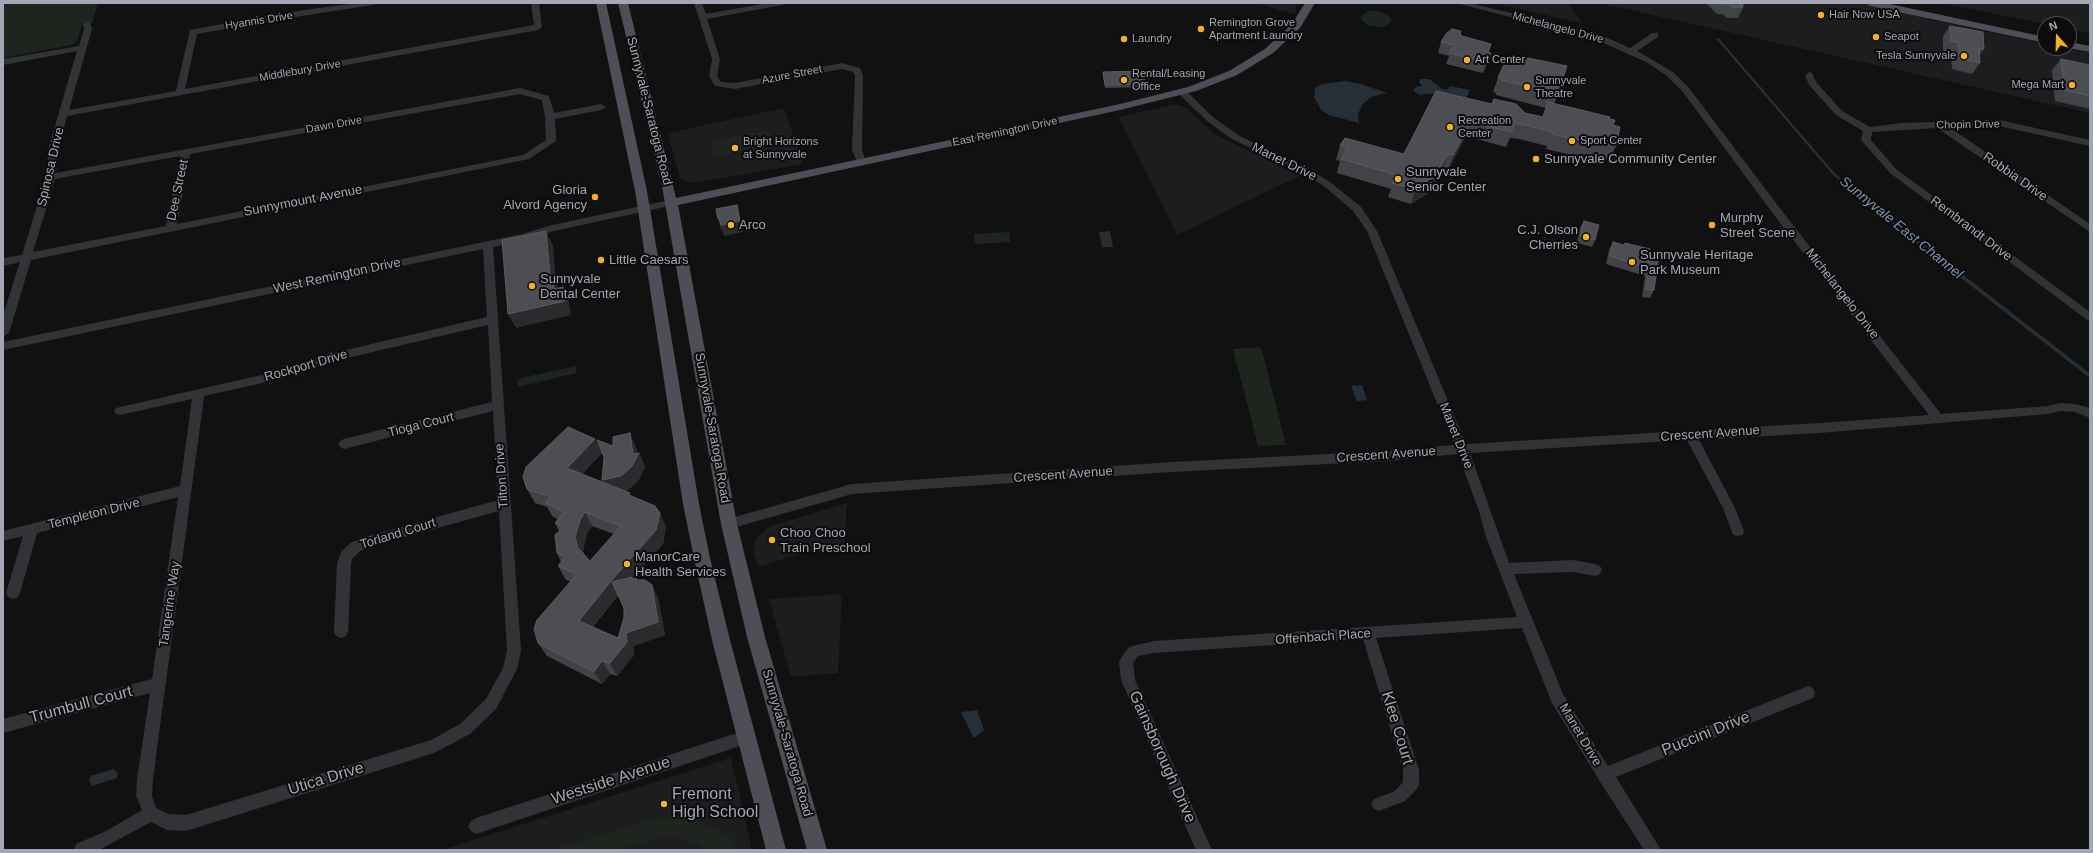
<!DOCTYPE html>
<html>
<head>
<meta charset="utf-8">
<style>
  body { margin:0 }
  #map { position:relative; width:2093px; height:853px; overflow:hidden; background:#111112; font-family:Helvetica,sans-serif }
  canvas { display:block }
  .frame { position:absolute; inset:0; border:4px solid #a2a7b3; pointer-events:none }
  .north { position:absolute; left:2037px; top:16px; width:40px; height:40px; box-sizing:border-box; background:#0c0c0d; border:1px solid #484a4f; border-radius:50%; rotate:340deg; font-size:11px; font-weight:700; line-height:16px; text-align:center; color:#a2a7b3 }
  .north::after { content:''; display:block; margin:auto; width:14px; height:18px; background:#f4b027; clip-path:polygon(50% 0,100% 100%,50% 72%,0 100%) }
</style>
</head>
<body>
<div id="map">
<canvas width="2093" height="853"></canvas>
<div class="frame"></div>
<div class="north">N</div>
</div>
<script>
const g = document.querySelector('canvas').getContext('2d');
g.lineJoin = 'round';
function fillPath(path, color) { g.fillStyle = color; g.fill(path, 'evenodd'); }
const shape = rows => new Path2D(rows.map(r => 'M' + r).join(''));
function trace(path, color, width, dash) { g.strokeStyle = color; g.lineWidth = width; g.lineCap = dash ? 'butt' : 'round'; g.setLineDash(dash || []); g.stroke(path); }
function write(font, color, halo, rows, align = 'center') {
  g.font = font + ' Helvetica,sans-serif'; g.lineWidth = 4; g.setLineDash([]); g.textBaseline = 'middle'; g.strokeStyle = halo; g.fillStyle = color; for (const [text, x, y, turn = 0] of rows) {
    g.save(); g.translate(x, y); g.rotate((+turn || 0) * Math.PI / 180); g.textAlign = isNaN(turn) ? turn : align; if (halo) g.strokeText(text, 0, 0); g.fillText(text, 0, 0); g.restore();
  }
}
fillPath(shape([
  [1254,3,1297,3,1295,14],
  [1493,3,1568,3,1582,23],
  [1599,3,1870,3,1926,15,1927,19,2045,44,2045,48,2065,48,2090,53,2090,113],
  [1940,3,2090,3,2090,33,2069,29,2069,24,2045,24],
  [1173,105,1180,105,1186,108,1213,133,1299,176,1177,235,1118,117],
  [784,108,803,164,693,183,683,181,680,178,668,133],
  [847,503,844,551,806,552,758,567,753,551,756,539,768,527],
  [842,594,838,673,791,677,769,599],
  [731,758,752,850,442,850]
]), '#1d1d1f');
fillPath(shape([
  [3,3,98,3,92,23,82,25,77,41,71,45,3,58],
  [1369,11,1378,11,1387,14,1392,21,1384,27,1369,26,1362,21,1361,16],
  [769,130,774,145,714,157,710,142],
  [1009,232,1010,242,975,244,974,234],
  [1261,347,1272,390,1286,445,1258,446,1233,349],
  [576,366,576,373,518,387,517,380,521,378],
  [676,816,692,817,729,836,739,850,707,850,697,843,680,838,663,837,646,841,618,850,553,850,659,817]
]), '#1d251e');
fillPath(shape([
  [1421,79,1429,79,1442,89,1447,90,1450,86,1470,90,1463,106,1439,93,1419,95,1413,90,1416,87,1422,86,1419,82],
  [1345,81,1361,84,1387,93,1371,97,1362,105,1358,114,1359,123,1329,115,1321,110,1314,97,1315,88,1322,84],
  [1110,231,1113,247,1102,247,1099,232],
  [1362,385,1367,400,1357,401,1351,386],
  [977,710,984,730,974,738,961,712],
  [114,769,118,774,117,778,91,786,91,782,89,783,90,776]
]), '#272f36');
trace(shape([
  [1718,39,1833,173,1851,190,1897,226]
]), '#272f36', 2.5);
trace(shape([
  [1896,225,2090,376]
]), '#272f36', 3.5);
fillPath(shape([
  [356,3,377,3,373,5,276,20,197,34,185,89,534,25,531,3,539,3,542,27,538,30,67,116,59,146,56,173,520,88,549,96,554,113,601,104,606,107,601,110,555,119,556,141,529,159,31,260,9,333,3,337,3,315,20,262,3,266,3,258,22,255,46,177,49,146,77,51,3,65,3,59,79,46,84,29,83,24,90,22,92,29,69,110,176,91,190,30,276,14,356,3],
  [520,94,542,100,545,117,546,140,523,155,177,224,190,154,520,94],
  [180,156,166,226,33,252,55,179,180,156],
  [694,3,702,3,706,14,768,3,786,3,782,5,707,19,720,59,717,76,721,82,735,83,842,63,860,68,863,76,862,150,866,162,864,164,858,164,852,150,855,76,853,72,842,69,735,89,715,86,709,76,712,59,694,3],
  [1456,3,1470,3,1601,35,1630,48,1652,33,1658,33,1658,37,1637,51,1673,72,1689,88,1782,211,1941,414,2048,406,2060,403,2075,404,2090,408,2090,418,2075,412,2060,411,2048,414,1819,433,1699,440,1735,508,1744,531,1743,535,1738,536,1733,535,1723,508,1687,440,1470,453,1509,563,1573,560,1595,564,1600,566,1602,570,1600,574,1595,576,1573,572,1514,574,1563,694,1608,766,1808,686,1813,688,1815,693,1813,698,1616,777,1661,850,1644,850,1599,780,1552,703,1522,628,1376,638,1419,770,1419,785,1416,790,1405,801,1379,811,1374,809,1371,804,1374,799,1395,791,1403,782,1403,770,1363,639,1154,653,1138,656,1133,663,1135,680,1212,850,1196,850,1121,680,1119,662,1121,658,1129,647,1154,641,1517,617,1485,534,1479,511,1458,454,1387,461,1172,472,852,494,729,529,724,528,723,524,724,520,852,484,1172,462,1387,451,1454,445,1367,231,1353,211,1324,186,1306,175,1232,139,1207,121,1179,94,1177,92,1182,89,1185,90,1213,117,1238,135,1312,171,1330,182,1361,207,1377,231,1466,444,1819,423,1929,415,1774,215,1683,92,1667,76,1648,63,1595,39,1456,3],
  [1809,72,1812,73,1816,82,1842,111,1870,127,1902,123,1999,120,2090,140,2090,146,1999,126,1949,127,2090,224,2090,232,1937,128,1872,132,1871,140,1896,169,2090,312,2090,322,1890,173,1861,140,1863,131,1836,115,1809,85,1805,75,1809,72],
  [670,200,675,203,674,205,554,231,524,240,493,247,521,651,517,669,496,709,470,734,434,753,186,831,167,830,151,822,99,850,74,850,76,844,106,831,142,810,136,796,137,779,150,693,3,733,3,719,152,679,178,497,37,533,20,593,18,597,13,599,8,597,6,593,23,536,3,541,3,531,180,486,192,399,120,415,116,414,114,411,116,408,279,371,333,353,487,317,483,249,3,350,3,342,522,234,552,225,670,200],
  [488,325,492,402,344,439,340,441,338,444,340,447,344,449,493,411,498,500,369,536,350,543,341,552,337,564,334,632,336,636,341,638,346,636,348,632,351,564,352,559,360,551,372,546,499,511,507,651,503,668,486,699,460,724,431,740,186,815,169,814,156,808,152,796,153,779,204,396,280,379,334,361,488,325],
  [746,730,751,732,753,737,751,742,746,744,476,834,471,831,468,826,471,821,476,818,746,730]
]), '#323337');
fillPath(shape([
  [596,3,606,3,647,191,699,504,710,558,730,640,786,850,766,850,712,640,694,558,683,504,635,191,596,3],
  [618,3,628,3,676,198,1120,104,1188,87,1229,71,1265,49,1292,24,1305,3,1315,3,1300,28,1273,53,1237,75,1196,91,1120,110,678,205,737,524,765,637,827,850,807,850,747,637,721,524,662,186,618,3],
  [1865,3,1885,3,2045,37,2045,43,1870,6,1865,3],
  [2069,42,2090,46,2090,52,2068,48,2069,42]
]), '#4e4f56');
fillPath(shape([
  [1706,3,1745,3,1738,18,1727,18,1723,14,1717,14],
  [1950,26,1984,49,1979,55,1980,63,1972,74,1952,69,1951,54,1943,52,1943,36],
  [1461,31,1461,34,1462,36,1491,44,1489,52,1491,53,1487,64,1483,73,1446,64,1449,56,1438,53,1441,42],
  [2061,59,2090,65,2090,109,2055,101,2052,70],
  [1103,72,1145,83,1145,87,1105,88,1103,76],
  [1498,78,1558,94,1554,104,1609,119,1613,125,1616,146,1609,160,1599,159,1598,161,1546,149,1547,146,1519,139,1510,138,1506,147,1466,136,1448,170,1443,169,1430,192,1411,204,1388,197,1391,189,1337,173,1340,161,1336,160,1340,145,1404,154,1436,91,1525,113,1542,117,1546,108,1496,95,1496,93,1493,92],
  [1584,221,1595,240,1592,247,1577,243,1580,228],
  [1613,242,1649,252,1654,290,1650,298,1642,297,1645,276,1606,264,1609,250],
  [595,439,602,453,582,474,603,482,602,480,636,447,637,453,639,453,645,467,638,481,628,490,624,491,631,496,666,527,663,544,632,578,633,579,638,580,658,598,665,635,633,646,634,655,617,676,610,674,602,684,547,656,538,643,570,581,566,580,558,566,561,562,557,553,559,531,555,523,558,519,553,517,547,507,535,503,527,489],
  [592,526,614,534,590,561,584,554,583,551,587,533],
  [618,595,624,608,624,618,618,638,593,627]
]), '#424347');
fillPath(shape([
  [1491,53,1487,64,1483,73,1487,62],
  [1471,122,1466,136,1448,170,1453,155],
  [1448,154,1443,169,1430,192,1411,204,1415,189],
  [737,205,743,232,724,236,722,230,721,230,718,219,719,218],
  [546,231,553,246,556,283,559,291,563,287,569,302,571,315,516,328,508,314,554,289,550,276],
  [630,433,636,447,637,456,639,453,645,467,638,481,628,490,609,494,602,480],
  [595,439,602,453,574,482,567,468],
  [585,512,592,526,587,533,583,551,586,561,578,548,575,537,580,520],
  [660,513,666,527,663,544,632,578,638,590,618,594,587,634,579,621],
  [652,585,658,598,665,635,633,646,634,655,617,676,610,663],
  [602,661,610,674,602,684,594,672]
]), '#2a2b2d');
const building = shape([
  [1721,3,1740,3,1743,7,1732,7,1729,4,1722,4,1721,3],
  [1950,26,1983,32,1984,49,1979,48,1980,63,1959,58,1959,43,1951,41,1950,26],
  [1452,29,1461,31,1460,34,1462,36,1491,44,1488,52,1491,53,1487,62,1449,53,1454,45,1441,42,1446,34,1452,29],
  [1528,58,1567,66,1558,94,1501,80,1501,79,1498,78,1505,62,1508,63,1510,61,1519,63,1522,59,1527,60,1528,58],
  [2061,59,2090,65,2090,96,2064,90,2061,59],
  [1143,71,1145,83,1105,85,1103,72,1143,71],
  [1436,91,1492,104,1494,99,1516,104,1525,113,1543,117,1548,102,1610,117,1609,119,1615,120,1613,125,1620,127,1616,146,1605,145,1605,146,1552,134,1553,132,1525,125,1515,123,1511,132,1471,122,1453,155,1448,154,1435,177,1415,189,1392,183,1397,175,1341,159,1347,149,1340,145,1345,138,1404,154,1436,91],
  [737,205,740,221,721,225,719,218,718,219,716,209,737,205],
  [1584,221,1599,225,1595,240,1580,236,1584,221],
  [546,231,550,276,553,276,554,289,563,287,565,301,508,314,502,240,546,231],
  [1613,242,1624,245,1625,243,1650,249,1649,252,1659,255,1654,290,1646,289,1649,269,1610,256,1613,242],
  [568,427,595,439,567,468,630,493,629,495,655,506,660,513,656,530,611,581,579,621,618,638,624,618,624,608,612,582,632,577,632,579,636,578,637,580,645,580,652,585,658,622,626,633,627,642,610,663,602,661,594,672,538,643,534,629,537,620,577,574,558,566,566,556,557,553,555,535,563,528,555,523,564,512,545,503,551,497,527,489,523,477,526,467,568,427],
  [585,512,621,526,590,561,578,548,575,537,580,520,585,512],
  [630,433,633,454,639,453,632,466,621,476,602,480,604,457,597,440,613,446,613,437,630,433]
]);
fillPath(building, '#4d4e53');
trace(building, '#5a5c62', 1);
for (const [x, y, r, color] of [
  [1821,15,4,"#f4b027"],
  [1201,29,4,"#f4b027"],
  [1876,37,4,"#f4b027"],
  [1124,39,4,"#f4b027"],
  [1964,56,4,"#f4b027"],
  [1467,60,4,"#f4b027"],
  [1124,80,4,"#f4b027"],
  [2072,85,4,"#f4b027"],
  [1527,87,4,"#f4b027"],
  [1450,127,4,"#f4b027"],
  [1572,141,4,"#f4b027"],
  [735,148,4,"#f4b027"],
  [1536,159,4,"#f4b027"],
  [1398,179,4,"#f4b027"],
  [595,197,4,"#f4b027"],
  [731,225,4,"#f4b027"],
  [1712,225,4,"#f4b027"],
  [1586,237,4,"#f4b027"],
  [601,260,4,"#f4b027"],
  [1632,262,4,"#f4b027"],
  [532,286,4,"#f4b027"],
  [772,540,4,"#f4b027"],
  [627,564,4,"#f4b027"],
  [664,804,4,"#f4b027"]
]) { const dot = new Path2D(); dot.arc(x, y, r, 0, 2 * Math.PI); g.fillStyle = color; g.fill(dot); trace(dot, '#0c0c0d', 1.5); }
write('11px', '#a2a7b3', '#0c0c0d', [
  ["Hair Now USA",1829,15],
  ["Remington Grove",1209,23],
  ["Apartment Laundry",1209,36],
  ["Seapot",1884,37],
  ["Laundry",1132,39],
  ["Tesla Sunnyvale",1956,56,"right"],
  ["Art Center",1475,60],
  ["Rental/Leasing",1132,74],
  ["Office",1132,87],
  ["Sunnyvale",1535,81],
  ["Theatre",1535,94],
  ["Mega Mart",2064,85,"right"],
  ["Recreation",1458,121],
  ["Center",1458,134],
  ["Sport Center",1580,141],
  ["Bright Horizons",743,142],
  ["at Sunnyvale",743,155]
], 'left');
write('11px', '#a2a7b3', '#0c0c0d', [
  ["Hyannis Drive",259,21,-9],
  ["Michelangelo Drive",1558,28,15],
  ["Middlebury Drive",300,71,-10],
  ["Azure Street",792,75,-11],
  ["Dawn Drive",334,125,-10],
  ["Chopin Drive",1968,125,-1],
  ["East Remington Drive",1005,132,-12]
]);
write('13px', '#a2a7b3', '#0c0c0d', [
  ["Sunnyvale-Saratoga Road",649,111,76],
  ["Manet Drive",1284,162,26],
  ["Spinosa Drive",51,167,-77],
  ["Robbia Drive",2015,177,35],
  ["Dee Street",178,190,-78],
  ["Sunnymount Avenue",303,201,-11],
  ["Rembrandt Drive",1971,229,37],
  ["West Remington Drive",337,276,-12],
  ["Michelangelo Drive",1842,294,52],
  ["Rockport Drive",306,366,-16],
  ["Tioga Court",421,425,-14],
  ["Sunnyvale-Saratoga Road",712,428,80],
  ["Crescent Avenue",1710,434,-4],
  ["Manet Drive",1456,436,68],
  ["Crescent Avenue",1386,455,-4],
  ["Crescent Avenue",1063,475,-4],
  ["Tilton Drive",502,476,-94],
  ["Templeton Drive",94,514,-14],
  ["Torland Court",398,534,-17],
  ["Tangerine Way",170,604,-82],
  ["Offenbach Place",1323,637,-4],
  ["Manet Drive",1580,735,59],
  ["Sunnyvale-Saratoga Road",787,743,74]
]);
write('13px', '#a2a7b3', '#0c0c0d', [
  ["Sunnyvale Community Center",1544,159],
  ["Sunnyvale",1406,172],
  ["Senior Center",1406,187],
  ["Gloria",587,190,"right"],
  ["Alvord Agency",587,205,"right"],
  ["Murphy",1720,218],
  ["Street Scene",1720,233],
  ["Arco",739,225],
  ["C.J. Olson",1578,230,"right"],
  ["Cherries",1578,245,"right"],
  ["Sunnyvale Heritage",1640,255],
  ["Park Museum",1640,270],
  ["Little Caesars",609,260],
  ["Sunnyvale",540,279],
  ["Dental Center",540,294],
  ["Choo Choo",780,533],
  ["Train Preschool",780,548],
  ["ManorCare",635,557],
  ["Health Services",635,572]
], 'left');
write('italic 14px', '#7795b0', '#0c0c0d', [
  ["Sunnyvale East Channel",1901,228,39]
]);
write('16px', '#a2a7b3', '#0c0c0d', [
  ["Trumbull Court",81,705,-15],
  ["Klee Court",1397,728,73],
  ["Puccini Drive",1706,734,-22],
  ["Gainsborough Drive",1162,757,66],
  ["Utica Drive",326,779,-17],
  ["Westside Avenue",611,781,-18]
]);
write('16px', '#a2a7b3', '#0c0c0d', [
  ["Fremont",672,795],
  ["High School",672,813]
], 'left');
</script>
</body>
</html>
